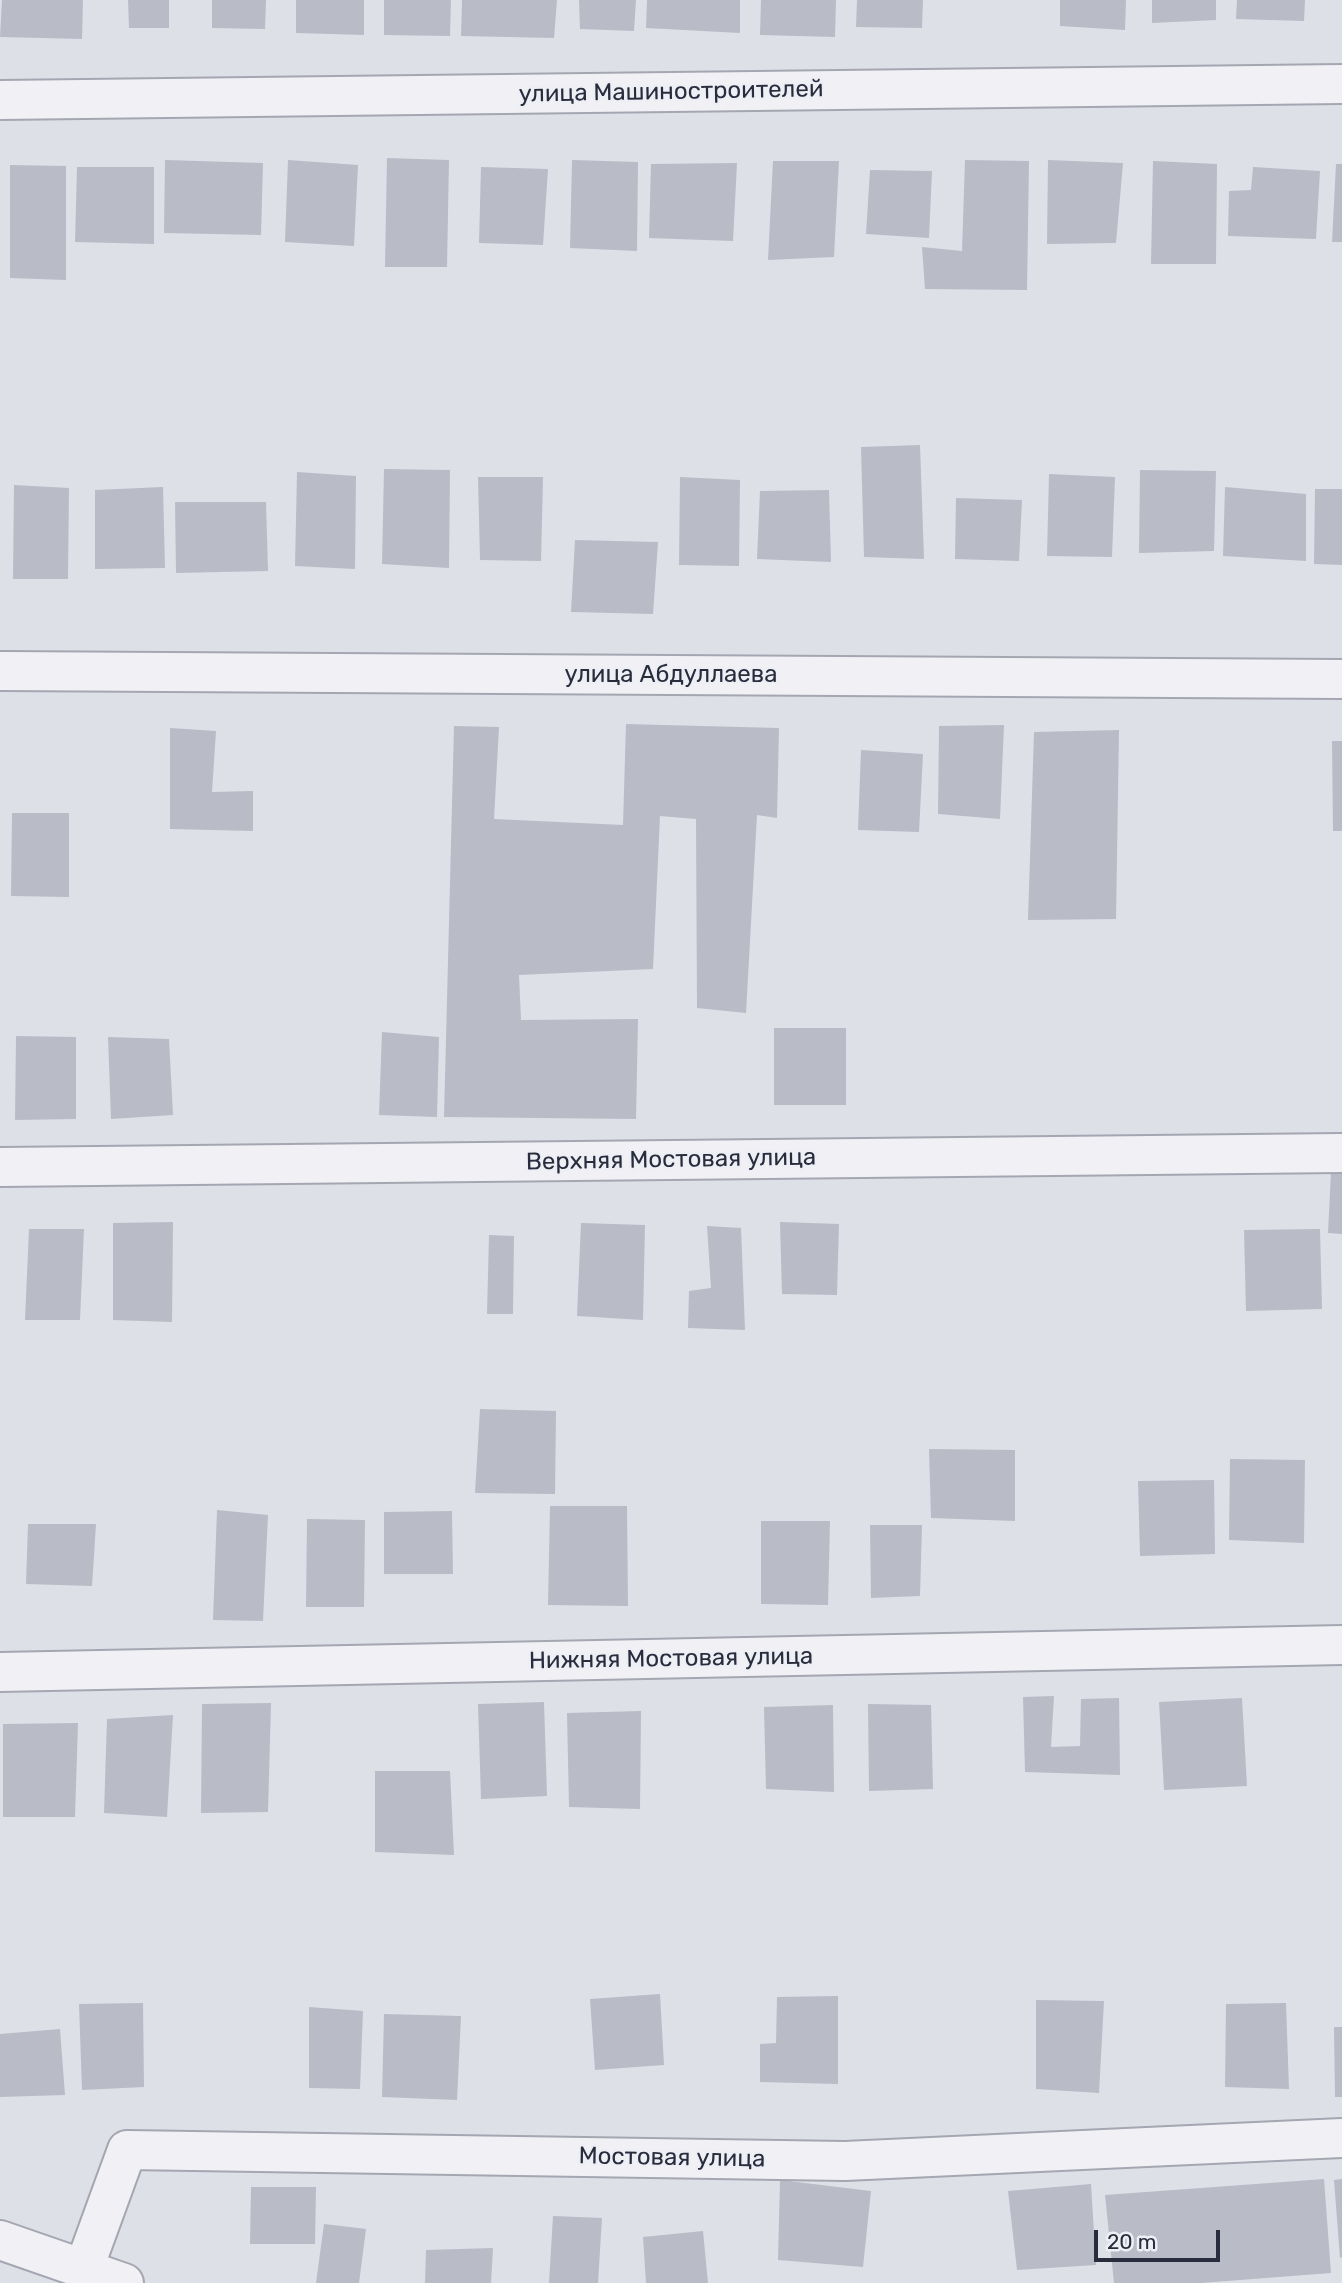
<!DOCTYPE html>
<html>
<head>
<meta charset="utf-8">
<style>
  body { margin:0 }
  #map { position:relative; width:1342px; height:2283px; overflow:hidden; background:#dee0e7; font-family:Rubik,sans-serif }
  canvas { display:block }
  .scale { position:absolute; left:1094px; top:2230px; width:126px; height:32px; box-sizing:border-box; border:4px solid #282c3d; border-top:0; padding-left:9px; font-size:21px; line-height:24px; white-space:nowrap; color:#282c3d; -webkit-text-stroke:5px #edeff5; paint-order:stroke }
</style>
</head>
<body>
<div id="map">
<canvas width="1342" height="2283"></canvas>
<div class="scale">20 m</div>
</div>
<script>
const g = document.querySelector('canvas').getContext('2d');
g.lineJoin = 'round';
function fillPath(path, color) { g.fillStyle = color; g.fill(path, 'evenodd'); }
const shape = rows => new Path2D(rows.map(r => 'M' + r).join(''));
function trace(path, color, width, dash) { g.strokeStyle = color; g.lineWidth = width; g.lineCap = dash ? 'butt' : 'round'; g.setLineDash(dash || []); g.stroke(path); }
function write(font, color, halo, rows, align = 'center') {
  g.font = font + ' Rubik,sans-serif'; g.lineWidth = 5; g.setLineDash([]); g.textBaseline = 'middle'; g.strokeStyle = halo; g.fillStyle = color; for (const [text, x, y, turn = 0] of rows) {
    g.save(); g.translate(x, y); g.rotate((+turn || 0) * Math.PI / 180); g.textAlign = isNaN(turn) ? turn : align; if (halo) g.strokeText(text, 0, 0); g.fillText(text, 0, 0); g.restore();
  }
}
fillPath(shape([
  [2,0,83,0,82,39,0,37],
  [128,0,169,0,169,28,129,28],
  [212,0,266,0,265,29,212,28],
  [296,0,364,0,364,35,296,33],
  [384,0,451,0,450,36,384,35],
  [462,0,557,0,554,38,461,36],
  [579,0,636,0,634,31,580,29],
  [647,0,740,0,740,33,646,28],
  [761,0,836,0,835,37,760,35],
  [857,0,923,0,922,28,856,27],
  [1060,0,1126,0,1125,30,1060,26],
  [1152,0,1216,0,1216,20,1152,23],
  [1237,0,1305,0,1304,21,1236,19],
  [387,158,449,160,447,267,385,267],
  [165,160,263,163,261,235,164,233],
  [288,160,358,165,354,246,285,242],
  [572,160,638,162,637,251,570,248],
  [965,160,1029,161,1027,290,925,289,922,247,962,251],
  [1048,160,1123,163,1116,243,1047,244],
  [773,161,839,161,834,257,768,260],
  [1153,161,1217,164,1216,264,1151,264],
  [737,163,733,241,649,238,651,164],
  [1336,164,1342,164,1342,242,1332,242],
  [10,165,66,166,66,280,10,278],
  [77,167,154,167,154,244,75,242],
  [481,167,548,169,543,245,479,243],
  [1253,167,1320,171,1316,239,1228,236,1229,191,1251,190],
  [870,170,932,171,929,238,866,234],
  [920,445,924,559,864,557,861,447],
  [384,469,450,470,449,568,382,564],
  [1140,470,1216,471,1214,551,1139,553],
  [297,472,356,476,355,569,295,566],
  [1049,474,1115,477,1112,557,1047,556],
  [478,477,543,477,541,561,480,560],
  [680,477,740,480,739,566,679,565],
  [14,485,69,488,68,579,13,579],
  [163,487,165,568,95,569,95,490],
  [1225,487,1306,494,1306,561,1223,556],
  [1315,489,1342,489,1342,565,1314,564],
  [829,490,831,562,757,559,760,491],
  [956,498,1022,500,1019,561,955,559],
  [175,502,266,502,268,571,176,573],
  [575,540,658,542,653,614,571,612],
  [626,724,779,728,777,818,757,815,746,1013,697,1008,696,819,660,816,653,969,519,975,521,1020,638,1019,636,1119,444,1117,454,726,499,727,494,819,623,825],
  [1004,725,1000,819,938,814,939,726],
  [170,728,216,731,212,792,253,791,253,831,170,829],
  [1119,730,1116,919,1028,920,1034,732],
  [1332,741,1342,741,1342,831,1333,831],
  [861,750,923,754,919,832,858,830],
  [12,813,69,813,69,897,11,896],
  [774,1028,846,1028,846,1105,774,1105],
  [382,1032,439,1037,437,1117,379,1115],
  [16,1036,76,1037,76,1119,15,1120],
  [108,1037,169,1039,173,1115,111,1119],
  [1331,1172,1342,1172,1342,1234,1328,1233],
  [173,1222,172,1322,113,1320,113,1223],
  [780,1222,839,1224,837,1295,782,1294],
  [581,1223,645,1225,643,1320,577,1316],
  [707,1226,741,1228,745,1330,688,1328,689,1291,711,1288],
  [29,1229,84,1229,80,1320,25,1320],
  [1320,1229,1322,1309,1246,1311,1244,1230],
  [489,1235,514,1236,513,1314,487,1314],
  [480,1409,556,1411,555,1494,475,1493],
  [929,1449,1015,1450,1015,1521,931,1518],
  [1230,1459,1305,1460,1304,1543,1229,1540],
  [1214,1480,1215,1554,1140,1556,1138,1481],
  [550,1506,627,1506,628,1606,548,1605],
  [217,1510,268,1515,263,1621,213,1620],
  [452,1511,453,1574,384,1574,384,1512],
  [307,1519,365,1520,364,1607,306,1607],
  [761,1521,830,1521,828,1605,761,1604],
  [28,1524,96,1524,92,1586,26,1584],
  [870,1525,922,1525,920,1596,871,1598],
  [1054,1696,1051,1747,1080,1746,1081,1699,1119,1698,1120,1775,1025,1772,1023,1697],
  [1242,1698,1247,1786,1164,1790,1159,1702],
  [544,1702,547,1796,481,1799,478,1704],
  [271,1703,268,1812,201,1813,202,1704],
  [868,1704,931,1705,933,1789,869,1791],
  [833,1705,834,1792,766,1789,764,1707],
  [641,1711,640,1809,569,1807,567,1713],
  [173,1715,167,1817,104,1813,107,1719],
  [78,1723,75,1817,3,1817,3,1724],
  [375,1771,450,1771,454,1855,375,1852],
  [660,1994,664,2065,595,2070,590,1999],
  [838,1996,838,2084,760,2082,760,2044,776,2043,777,1997],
  [1036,2000,1104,2001,1099,2093,1036,2089],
  [143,2003,144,2087,82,2090,79,2004],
  [1286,2003,1289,2089,1225,2087,1226,2004],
  [309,2007,363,2011,360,2089,309,2088],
  [384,2014,461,2016,457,2100,382,2097],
  [1334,2027,1342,2027,1342,2097,1335,2097],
  [60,2029,65,2095,0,2097,0,2034],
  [1324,2179,1331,2273,1201,2283,1114,2283,1105,2195],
  [1342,2179,1342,2257,1340,2258,1334,2180],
  [780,2180,871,2191,863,2267,778,2260],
  [1091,2184,1096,2265,1017,2270,1008,2191],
  [251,2187,316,2187,315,2244,250,2244],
  [553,2216,602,2218,598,2283,549,2283],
  [324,2224,366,2229,359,2283,316,2283],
  [703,2231,708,2283,646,2283,643,2237],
  [493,2248,491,2283,425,2283,426,2250]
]), '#b9bbc6');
const minor = shape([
  [0,100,1342,84],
  [0,671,1342,679],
  [0,1167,1342,1153],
  [0,1672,1342,1645],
  [0,2240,124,2283],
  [84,2268,127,2150,845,2161,1342,2138]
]);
trace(minor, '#a4a6b1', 42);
trace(minor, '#f1f1f5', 38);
write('24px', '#282c3d', '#edeff5', [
  ["улица Машиностроителей",671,92,-1],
  ["улица Абдуллаева",671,675],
  ["Верхняя Мостовая улица",671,1160,-1],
  ["Нижняя Мостовая улица",671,1659,-1],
  ["Мостовая улица",672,2158,1]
]);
</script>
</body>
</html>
